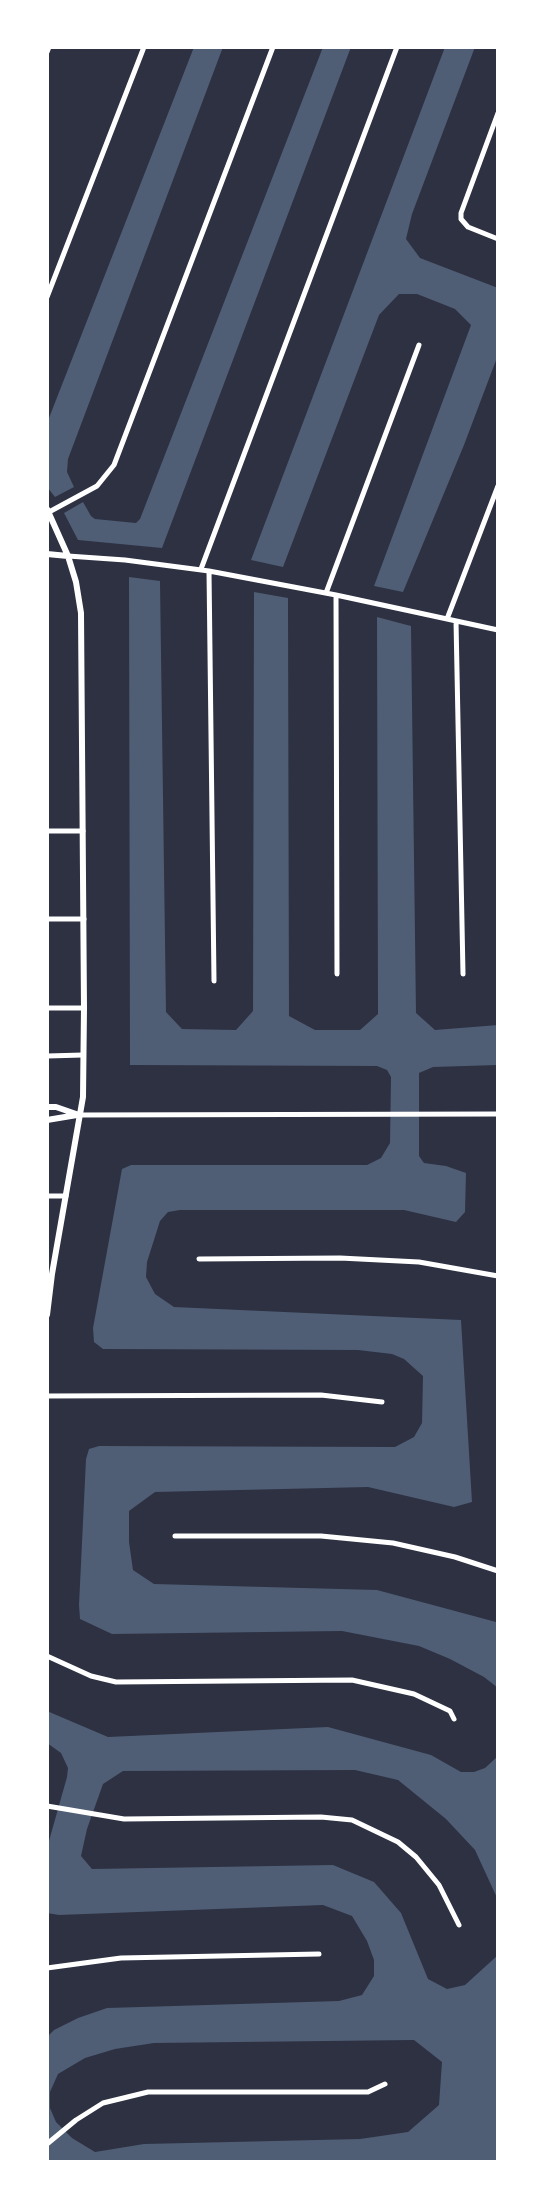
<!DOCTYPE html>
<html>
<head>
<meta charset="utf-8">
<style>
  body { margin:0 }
  #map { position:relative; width:545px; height:2209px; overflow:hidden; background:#2d3142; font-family:Mulish,sans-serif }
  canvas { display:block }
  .frame { position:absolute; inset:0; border:49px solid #fff; pointer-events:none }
</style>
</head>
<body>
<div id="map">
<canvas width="545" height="2209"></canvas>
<div class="frame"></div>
</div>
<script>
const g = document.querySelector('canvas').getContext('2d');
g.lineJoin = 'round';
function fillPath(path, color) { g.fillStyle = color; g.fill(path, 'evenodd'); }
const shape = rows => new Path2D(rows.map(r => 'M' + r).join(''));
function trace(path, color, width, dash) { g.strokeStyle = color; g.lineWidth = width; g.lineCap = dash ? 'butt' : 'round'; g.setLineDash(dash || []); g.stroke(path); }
fillPath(shape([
  [194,47,223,47,68,459,67,472,74,487,55,497,47,487,47,423],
  [323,47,351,47,162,548,78,540,64,513,83,502,91,516,95,519,136,523,140,519],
  [445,47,475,47,412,214,406,239,420,258,498,288,498,355,464,445,403,592,374,586,471,325,455,309,417,294,399,294,379,315,283,567,251,560],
  [129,577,160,581,166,1012,182,1029,236,1030,253,1011,254,592,288,598,289,1016,315,1030,360,1030,378,1014,377,617,411,626,416,1013,435,1030,498,1025,498,1065,433,1067,419,1073,419,1156,424,1163,446,1166,466,1173,465,1212,456,1222,404,1210,180,1210,168,1212,160,1221,147,1262,146,1277,155,1294,174,1307,461,1320,472,1502,454,1507,368,1487,155,1492,129,1511,129,1542,133,1570,154,1584,377,1590,496,1622,498,1688,484,1677,450,1659,419,1646,342,1631,112,1634,80,1619,79,1605,86,1459,89,1449,99,1446,395,1447,414,1437,422,1423,423,1376,404,1359,392,1354,358,1350,103,1349,94,1342,93,1328,122,1169,131,1165,367,1165,381,1158,390,1143,391,1077,387,1070,377,1066,130,1065],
  [47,1711,108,1737,328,1727,431,1755,461,1772,474,1772,485,1768,498,1756,498,1900,475,1850,446,1819,398,1780,355,1770,123,1771,103,1784,87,1829,81,1856,92,1869,333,1865,374,1882,401,1913,428,1979,447,1989,465,1985,498,1955,498,2162,49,2161,47,2037,54,2030,78,2018,107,2008,339,2001,362,1995,374,1976,374,1960,367,1941,352,1916,323,1905,59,1915,47,1913,47,1848,67,1777,68,1768,61,1753,47,1743],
  [414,2040,442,2062,439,2105,408,2132,360,2139,144,2144,95,2152,72,2138,56,2122,50,2108,50,2092,58,2074,85,2058,115,2049,154,2043]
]), '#4f5d75');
trace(shape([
  [47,52,49,47],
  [498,113,461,213,461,219,468,227,498,239],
  [47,297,144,47],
  [49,512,97,486,114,465,273,47],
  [68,556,125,560,209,571,336,595,498,630],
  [201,569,397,47],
  [209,571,214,981],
  [326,593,419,345],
  [336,595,337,974],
  [447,619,498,486],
  [456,621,463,974],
  [47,831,83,831],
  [47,919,84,919],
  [47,1008,84,1008],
  [47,1056,83,1055],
  [79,1115,498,1114],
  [47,1196,66,1196],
  [199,1259,340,1258,419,1262,498,1276],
  [47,1396,321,1395,382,1402],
  [175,1536,321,1536,393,1543,455,1557,498,1571],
  [47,1656,91,1676,116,1682,352,1680,414,1694,450,1711,454,1719],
  [47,1806,124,1819,321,1817,352,1820,398,1842,416,1857,439,1885,459,1925],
  [47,1968,121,1958,319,1954],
  [47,2144,76,2120,103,2103,148,2092,368,2092,385,2084]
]), '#fff', 5);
trace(shape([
  [47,509,68,556,76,582,81,613,84,1008,83,1097,52,1274,47,1315],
  [47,554,68,556],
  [47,1107,56,1107,79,1115],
  [47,1120,77,1115]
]), '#fff', 6);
</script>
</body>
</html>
